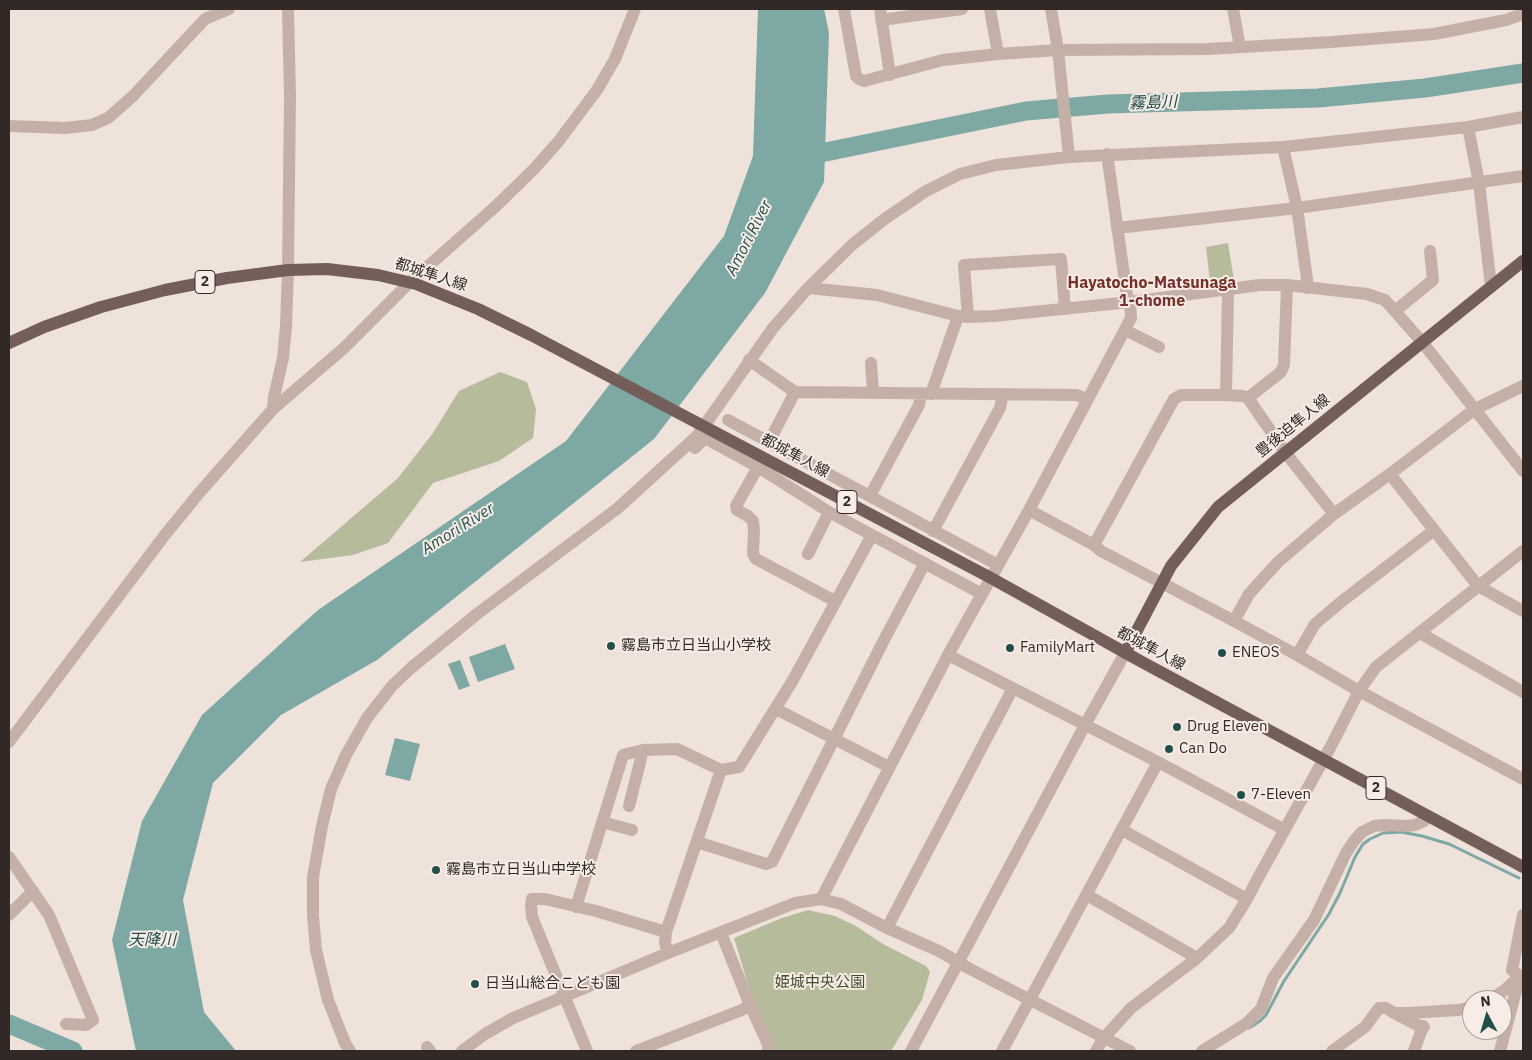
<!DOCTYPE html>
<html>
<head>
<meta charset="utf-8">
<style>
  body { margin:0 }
  #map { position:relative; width:1532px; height:1060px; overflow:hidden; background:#eee2db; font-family:"IBM Plex Sans",sans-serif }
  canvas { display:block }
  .frame { position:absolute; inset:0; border:10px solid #322927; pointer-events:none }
  .north { position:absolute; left:1462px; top:990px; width:50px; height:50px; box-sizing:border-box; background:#f7ece6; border:1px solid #a89e9a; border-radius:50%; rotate:354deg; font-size:14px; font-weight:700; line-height:20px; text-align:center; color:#322927 }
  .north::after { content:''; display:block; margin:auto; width:18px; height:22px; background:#224f4a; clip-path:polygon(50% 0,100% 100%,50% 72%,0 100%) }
</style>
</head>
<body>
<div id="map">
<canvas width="1532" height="1060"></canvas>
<div class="frame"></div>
<div class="north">N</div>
</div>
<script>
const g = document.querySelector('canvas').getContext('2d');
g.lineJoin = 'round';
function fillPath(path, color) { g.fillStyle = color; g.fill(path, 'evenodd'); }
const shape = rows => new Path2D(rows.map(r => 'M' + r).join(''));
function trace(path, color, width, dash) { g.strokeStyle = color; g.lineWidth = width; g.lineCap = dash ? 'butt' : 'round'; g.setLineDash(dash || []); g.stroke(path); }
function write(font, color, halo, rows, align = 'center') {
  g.font = font + ' "IBM Plex Sans","Noto Sans JP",sans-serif'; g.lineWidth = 4; g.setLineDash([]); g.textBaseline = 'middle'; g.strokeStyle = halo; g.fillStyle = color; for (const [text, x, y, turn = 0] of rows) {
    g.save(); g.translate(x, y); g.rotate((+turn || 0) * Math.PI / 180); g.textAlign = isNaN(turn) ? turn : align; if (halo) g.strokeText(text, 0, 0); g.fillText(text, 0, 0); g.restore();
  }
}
fillPath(shape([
  [1228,243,1234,280,1210,282,1206,247],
  [500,372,527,382,536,409,533,438,499,461,433,483,388,543,353,555,300,562,398,478,433,433,459,391],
  [808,910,835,916,856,926,883,944,926,966,930,972,922,1000,891,1051,772,1051,747,981,734,938,782,918]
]), '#b6bb9c');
fillPath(shape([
  [758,9,824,9,829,33,824,182,765,293,654,439,377,660,281,715,213,783,183,900,204,1012,236,1051,136,1051,112,940,142,821,202,715,318,610,566,441,724,236,753,156],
  [505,644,515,669,478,682,469,657],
  [460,660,470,686,459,690,448,664],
  [395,738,420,744,410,781,385,775]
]), '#7da8a3');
trace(shape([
  [1249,1028,1260,1021,1266,1015,1284,981,1329,914,1340,893,1355,857,1363,844,1370,839,1383,833,1401,832,1422,836,1449,844,1519,878]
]), '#7da8a3', 3);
trace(shape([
  [801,157,1026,111,1108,104,1318,98,1425,88,1523,73],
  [9,1024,73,1051]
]), '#7da8a3', 19);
trace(shape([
  [844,9,856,76,859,79,864,81,943,60,998,54,1058,50,1207,49,1332,42,1434,34,1506,20,1523,14],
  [880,9,890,75],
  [990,9,998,54],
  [1233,9,1240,47],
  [881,20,962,9],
  [9,126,65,128,92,125,108,118,133,96,205,19,229,9],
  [1468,127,1479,183,1491,286],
  [1283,147,1297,208,1307,279,1307,288],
  [1069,157,1283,147,1468,127,1523,117],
  [1117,228,1297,208,1523,176],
  [808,288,877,295,958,316,968,317,994,316,1130,302,1260,285,1287,285,1367,294,1385,300,1423,343,1523,471],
  [1395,311,1433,280,1430,251],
  [968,317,964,265,1061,259,1065,309],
  [1125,330,1159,347],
  [749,360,795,392,1077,395,1087,399],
  [871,363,873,392],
  [1523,386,1475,409,1390,474,1334,514,1278,562,1249,594,1234,621,1297,655,1359,691,1523,779],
  [931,394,958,316],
  [1226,395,1228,290],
  [1248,398,1281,372,1284,365,1287,285],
  [273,409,274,397,283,358,286,326,288,270,290,96,288,9],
  [728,420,998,565],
  [769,442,795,392],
  [695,448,705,438,758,467,829,512,982,594],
  [758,467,736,506,737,510,748,516,753,521,754,531,753,554,756,559,835,601],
  [1390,474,1478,586,1523,611],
  [870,496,919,405,921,394],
  [1029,510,1094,545,1174,399,1181,395,1226,395,1243,396,1248,398,1285,452,1334,514],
  [933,531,1000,408,1003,394],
  [1094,545,1101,551,1234,621],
  [808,554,829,512],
  [1420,633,1523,692],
  [948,655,1158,762,1285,830],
  [1297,655,1315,624,1341,602,1433,531],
  [776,709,889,767],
  [9,742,164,536,200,492,273,409,344,348,409,283,495,207,534,169,558,142,597,90,615,59,635,9],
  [629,806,643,750],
  [602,822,632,830],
  [1122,830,1247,899],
  [697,842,766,864,772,862,885,638,925,563],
  [9,857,49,915,93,1020,86,1025,66,1024],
  [1087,895,1190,954,1196,959],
  [821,899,948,655,1029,510,1131,318,1130,302,1127,296,1107,154],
  [576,907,623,755,643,750,677,749,721,770],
  [9,915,33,891],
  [1523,915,1512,970,1523,978],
  [887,928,1013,688],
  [721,933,750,1005,767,1042,769,1051],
  [668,953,665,943,666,932,721,770,739,767,793,680,872,535],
  [1489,1000,1505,990,1520,976],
  [1396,1014,1415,1024,1424,1027],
  [427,1047,430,1051],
  [350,1051,345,1043,328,1000,316,950,313,916,313,877,322,826,331,789,346,755,367,718,392,686,411,668,477,614,618,508,697,436,773,328,808,288,853,244,886,218,926,191,960,174,996,165,1069,157,1058,50,1051,9],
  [462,1051,485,1034,513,1018,668,953,795,903,821,899,841,904,887,928,939,951,970,969,1130,1051],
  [587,1051,532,917,531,905,532,899,545,899,596,911,666,932],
  [636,1051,742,1010,750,1005],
  [911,1051,1085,725,1125,653],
  [1002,1051,1158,762],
  [1096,1051,1103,1039,1131,1008,1196,959,1229,928,1247,899,1258,878,1331,746,1359,691,1376,667,1523,551],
  [1202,1051,1247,1023,1261,1009,1273,978,1314,920,1346,853,1354,841,1362,832,1374,826,1385,825,1407,826,1415,825,1424,821,1428,816],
  [1332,1051,1365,1027,1379,1008,1386,1008,1394,1013,1408,1013,1458,1010,1472,1007],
  [1414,1051,1423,1026],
  [1500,1051,1520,976]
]), '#c5b0a8', 12);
trace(shape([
  [9,343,44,327,101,307,165,290,227,278,288,270,327,269,378,275,416,284,478,309,531,335,991,578,1142,662,1523,867],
  [1125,653,1171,566,1218,507,1523,261]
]), '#735e5a', 12);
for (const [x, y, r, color] of [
  [611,646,5,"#224f4a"],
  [1010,648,5,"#224f4a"],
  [1222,653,5,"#224f4a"],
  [1177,727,5,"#224f4a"],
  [1169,749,5,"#224f4a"],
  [1241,795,5,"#224f4a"],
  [436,870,5,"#224f4a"],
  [475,984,5,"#224f4a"]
]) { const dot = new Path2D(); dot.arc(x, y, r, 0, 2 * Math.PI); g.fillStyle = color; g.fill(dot); trace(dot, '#f7ece6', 2); }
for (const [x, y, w] of [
  [205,282,20],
  [847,502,20],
  [1376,788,20]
]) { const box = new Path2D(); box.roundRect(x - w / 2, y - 11.5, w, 23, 4); g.fillStyle = '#f7ece6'; g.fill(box); trace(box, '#322927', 1); }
write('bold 14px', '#322927', null, [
  ["2",205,282],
  ["2",847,502],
  ["2",1376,788]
]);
write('15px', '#322927', '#f7ece6', [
  ["都城隼人線",431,275,18],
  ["豊後迫隼人線",1293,426,-39],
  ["都城隼人線",795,456,28],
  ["都城隼人線",1151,649,28]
]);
write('15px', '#322927', '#f7ece6', [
  ["霧島市立日当山小学校",621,646],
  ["FamilyMart",1020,648],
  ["ENEOS",1232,653],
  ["Drug Eleven",1187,727],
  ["Can Do",1179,749],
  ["7-Eleven",1251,795],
  ["霧島市立日当山中学校",446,870],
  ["日当山総合こども園",485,984]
], 'left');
write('15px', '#474e2e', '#f7ece6', [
  ["姫城中央公園",820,983]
]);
write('italic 16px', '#224f4a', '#f7ece6', [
  ["霧島川",1153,103,-2],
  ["Amori River",749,238,-63],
  ["Amori River",458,529,-32],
  ["天降川",152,940]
]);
write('bold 16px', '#78302a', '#f7ece6', [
  ["Hayatocho-Matsunaga",1152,283],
  ["1-chome",1152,301]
]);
</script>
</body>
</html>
